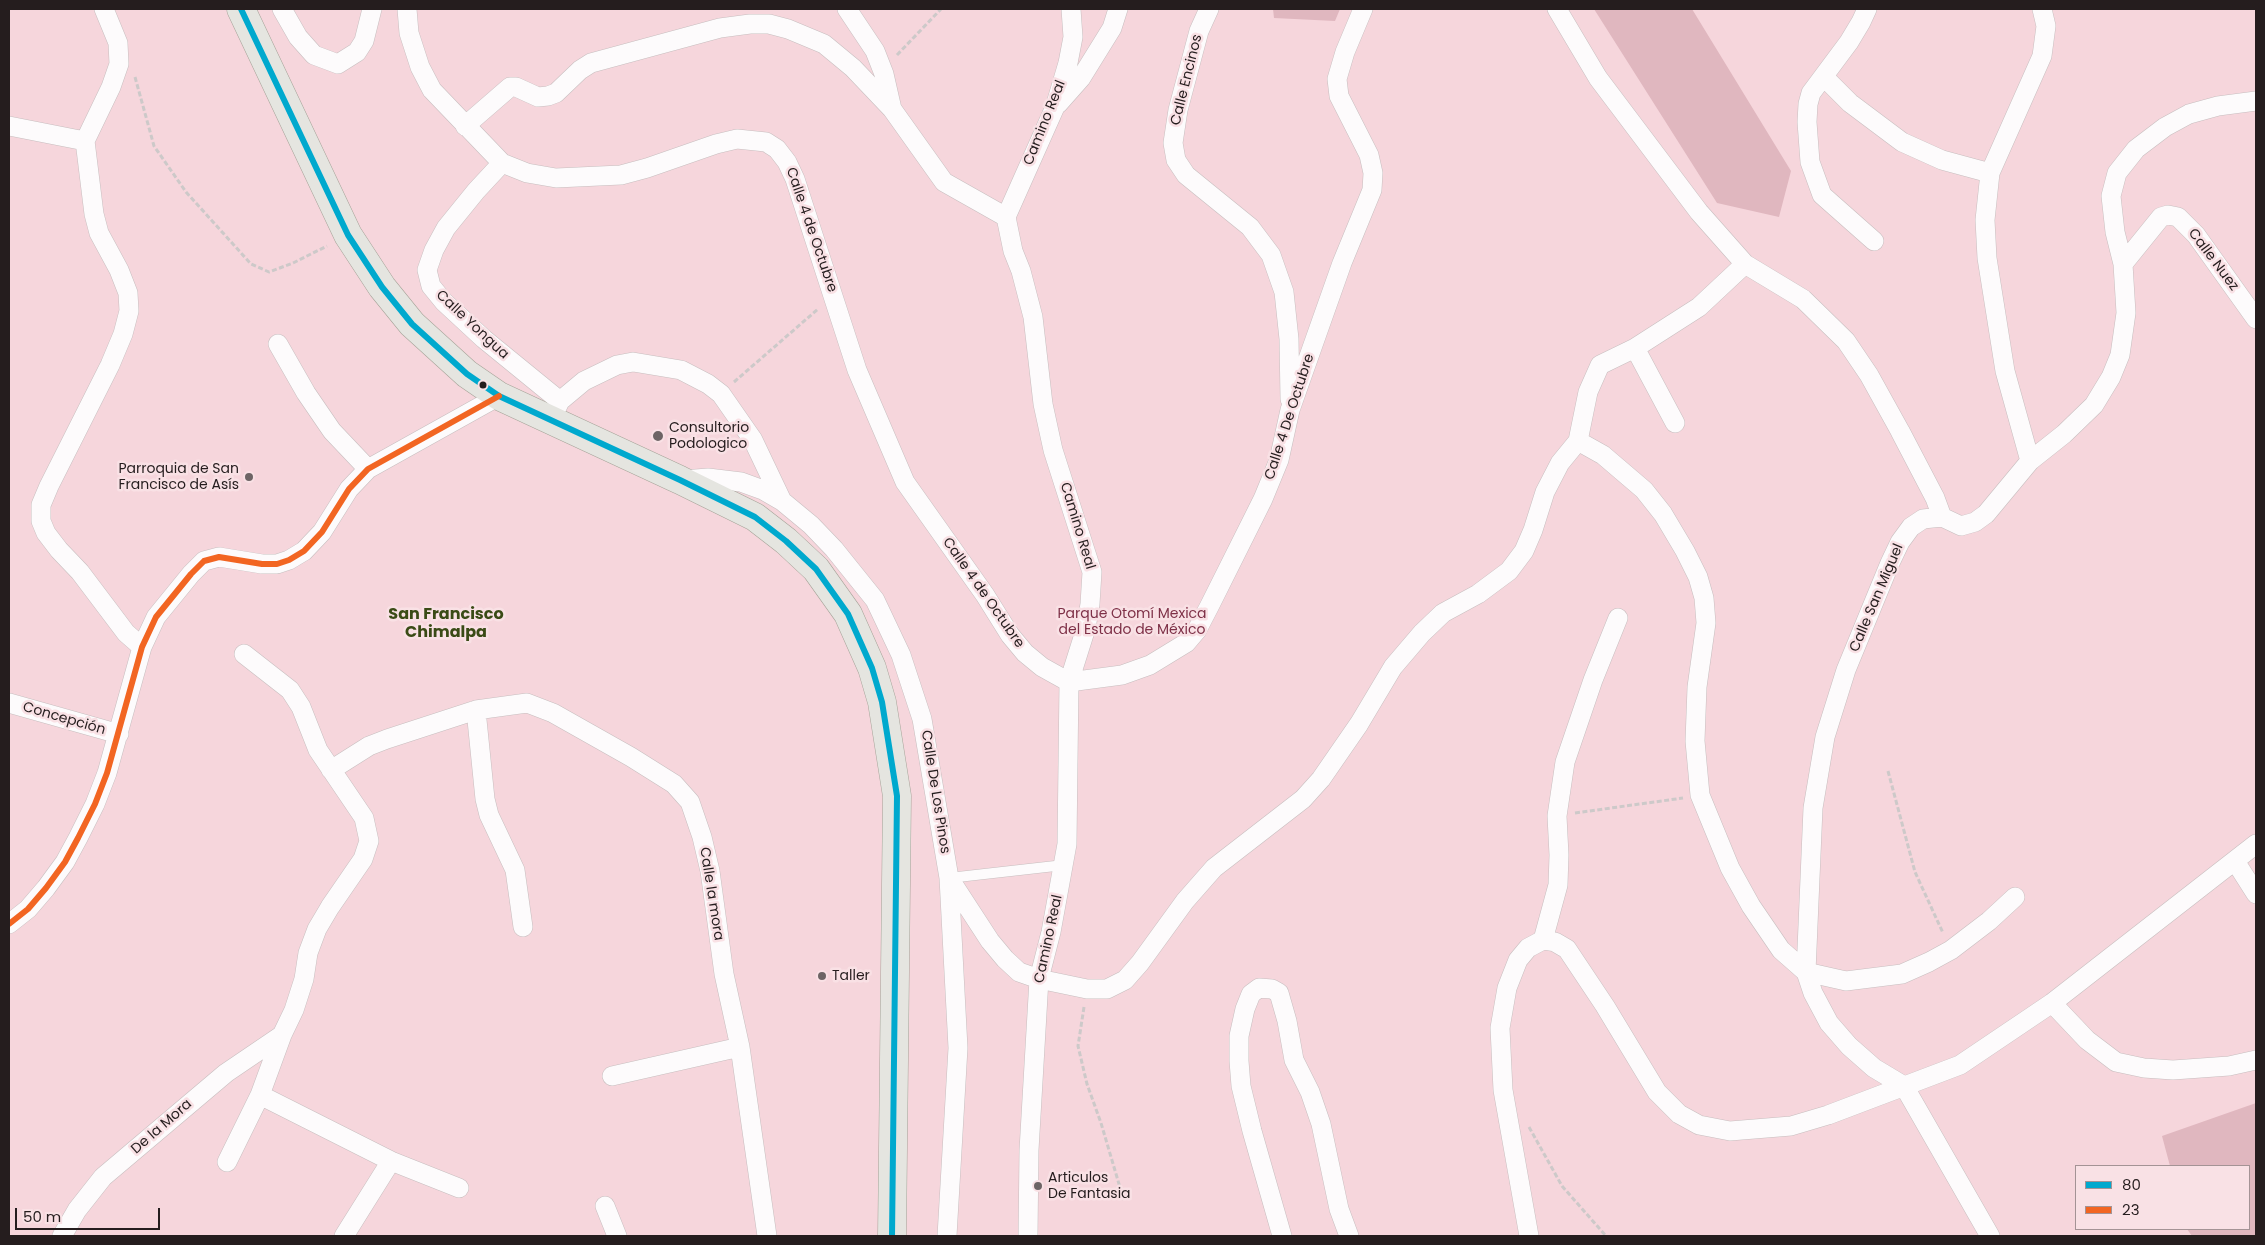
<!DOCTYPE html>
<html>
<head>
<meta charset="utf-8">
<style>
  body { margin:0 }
  #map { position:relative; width:2265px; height:1245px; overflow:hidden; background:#f3e7e8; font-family:Poppins,sans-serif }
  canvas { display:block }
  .frame { position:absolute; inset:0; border:10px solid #251d1e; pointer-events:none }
  .legend { position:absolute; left:2075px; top:1165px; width:175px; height:65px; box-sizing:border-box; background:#f9e1e5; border:1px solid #a49395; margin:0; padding:6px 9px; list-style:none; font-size:15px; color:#251d1e }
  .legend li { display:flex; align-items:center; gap:10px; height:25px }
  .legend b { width:25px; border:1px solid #a49395 }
  .scale { position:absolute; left:15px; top:1208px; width:145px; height:22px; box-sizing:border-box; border:2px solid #251d1e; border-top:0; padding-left:6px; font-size:15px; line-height:18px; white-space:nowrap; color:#251d1e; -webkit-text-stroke:4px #f9e1e5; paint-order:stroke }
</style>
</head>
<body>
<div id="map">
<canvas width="2265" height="1245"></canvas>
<div class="frame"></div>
<ul class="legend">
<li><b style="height:6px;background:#00a9ce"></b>80</li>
<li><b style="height:6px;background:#f26522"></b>23</li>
</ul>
<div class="scale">50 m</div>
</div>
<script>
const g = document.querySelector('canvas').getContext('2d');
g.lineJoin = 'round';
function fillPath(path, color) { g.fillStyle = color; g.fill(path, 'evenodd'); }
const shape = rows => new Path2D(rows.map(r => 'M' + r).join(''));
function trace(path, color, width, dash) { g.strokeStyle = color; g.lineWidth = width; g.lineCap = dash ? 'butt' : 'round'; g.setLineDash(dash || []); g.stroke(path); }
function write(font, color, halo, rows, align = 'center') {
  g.font = font + ' Poppins,sans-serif'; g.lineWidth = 5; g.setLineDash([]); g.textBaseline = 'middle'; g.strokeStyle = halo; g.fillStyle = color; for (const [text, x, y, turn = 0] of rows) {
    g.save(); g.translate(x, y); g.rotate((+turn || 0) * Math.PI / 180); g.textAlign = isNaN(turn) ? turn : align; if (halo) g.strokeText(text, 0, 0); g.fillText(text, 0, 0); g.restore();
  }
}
fillPath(shape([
  [9,9,2256,9,2256,1236,9,1236],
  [2076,1166,2249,1166,2249,1229,2076,1229]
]), '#f6d6dc');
fillPath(shape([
  [1273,9,1340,9,1335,21,1274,18],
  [1594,9,1692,9,1791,171,1779,217,1717,203],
  [2256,1103,2256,1236,2192,1236,2187,1229,2249,1229,2249,1166,2170,1166,2162,1136]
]), '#e0b7bf');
const lane = shape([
  [949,878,1064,865]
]);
const street = shape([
  [104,9,118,43,119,64,111,87,85,141,94,214,99,233,119,270,128,293,129,311,123,334,110,365,49,486,41,505,41,521,46,533,59,550,80,572,126,633,142,647],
  [282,9,298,37,314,55,338,64,357,52,364,41,372,9],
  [407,9,409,33,420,67,432,90,502,163,527,173,556,178,621,175,647,168,716,144,737,139,766,142,777,149,787,162,795,179,857,370,905,482,985,595,1010,635,1025,653,1042,667,1069,682,1122,675,1150,665,1186,643,1197,630,1210,605,1263,499,1279,460,1290,410,1342,263,1372,190,1373,173,1369,155,1339,96,1337,79,1345,52,1363,9],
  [847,9,875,51,884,74,892,109,944,182,1006,217],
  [1209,9,1199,31,1178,110,1173,143,1176,160,1186,175,1250,227,1271,255,1284,292,1289,339,1290,399],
  [1557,9,1598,78,1699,212,1745,264,1803,299,1846,341,1869,375,1900,431,1935,498,1942,517],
  [1867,9,1861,22,1849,42,1811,93,1808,104,1807,122,1810,162,1822,195,1874,241],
  [1824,77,1850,103,1902,142,1942,160,1990,173],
  [1058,104,1081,78,1112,28,1118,9],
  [9,126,85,141],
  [465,126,510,87,516,87,538,97,548,96,556,93,580,70,591,63,720,28,750,24,769,24,788,29,824,44,853,68,892,109],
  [502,163,476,191,446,228,434,250,427,270,431,286,444,302,484,339,560,401],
  [2123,264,2161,217,2168,215,2178,217,2196,235,2256,319],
  [278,344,306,393,332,431,368,469],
  [1635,348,1675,423],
  [551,420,560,401,584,381,617,365,633,362,681,370,708,384,721,394,753,440,782,501],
  [1578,441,1603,455,1644,490,1663,514,1685,551,1698,577,1704,598,1706,623,1697,687,1695,741,1700,795,1730,868,1751,906,1781,950,1806,972,1846,981,1902,974,1929,962,1951,950,1989,921,2015,897],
  [2030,461,2005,371,1987,258,1985,220,1990,173,2042,56,2046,26,2042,9],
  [683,480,708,478,741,482,763,490,782,501,811,525,834,549,875,600,901,655,922,719,949,878,958,1048,947,1236],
  [9,703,119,734],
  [476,710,485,799,489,815,515,870,523,927],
  [331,770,369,746,387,739,476,710,527,703,553,713,631,757,674,784,690,802,702,837,710,871,724,974,740,1047,767,1236],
  [2235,861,2256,894],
  [949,878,990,941,1005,959,1019,972,1039,979,1087,989,1107,989,1125,980,1140,963,1185,901,1214,868,1303,799,1321,779,1359,724,1393,667,1422,633,1443,613,1478,594,1509,571,1524,551,1533,530,1545,492,1560,463,1578,441,1588,392,1600,365,1635,348,1699,307,1745,264],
  [9,924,28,909,46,888,65,862,78,838,95,804,107,773,142,647,156,617,191,574,204,561,219,557,262,564,277,564,289,560,304,551,322,532,349,489,368,469,499,396],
  [1543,940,1555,942,1567,949,1605,1006,1657,1092,1679,1114,1699,1125,1730,1131,1791,1126,1828,1115,1960,1065,2052,1003,2256,844],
  [1543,940,1558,885,1559,855,1557,816,1565,762,1593,680,1618,618],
  [2052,1003,2087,1040,2116,1062,2144,1068,2173,1070,2229,1066,2256,1060],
  [612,1076,740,1047],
  [260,1095,391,1161,459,1188],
  [227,1162,260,1095,282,1035,294,1010,304,979,308,953,317,929,330,907,363,859,369,841,364,818,318,750,301,707,290,690,244,654],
  [605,1206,617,1236],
  [62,1236,77,1210,103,1177,226,1073,282,1035],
  [344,1236,391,1161],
  [1028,1236,1029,1150,1039,979,1051,932,1067,844,1069,682,1086,628,1090,604,1092,572,1053,450,1043,404,1033,317,1021,271,1013,251,1006,217,1055,107,1068,63,1073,37,1071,9],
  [1282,1236,1252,1131,1241,1086,1239,1061,1239,1036,1245,1009,1251,994,1259,988,1272,989,1279,993,1287,1021,1294,1060,1310,1092,1321,1124,1339,1209,1349,1236],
  [1529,1236,1503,1090,1500,1028,1507,988,1518,960,1528,948,1543,940],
  [1990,1236,1904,1086,1874,1068,1849,1046,1829,1023,1813,993,1806,972,1813,808,1825,737,1846,670,1890,563,1900,542,1911,527,1923,519,1942,517,1961,526,1975,522,1986,514,2030,461,2064,434,2094,405,2111,377,2120,355,2126,313,2123,264,2115,232,2111,196,2117,173,2136,149,2165,127,2189,114,2218,106,2256,101]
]);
const primary = shape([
  [241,9,348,235,382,287,412,324,467,374,499,396,680,480,755,517,786,541,816,569,848,614,872,668,882,702,897,796,892,1236]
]);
trace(lane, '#c7bebf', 11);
trace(street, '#c7bebf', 20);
trace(primary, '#a5a398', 29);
trace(shape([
  [897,55,941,9],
  [135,77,154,146,186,192,251,264,269,272,293,263,327,246],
  [734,382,818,309],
  [1888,771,1915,872,1943,933],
  [1575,813,1683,798],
  [1084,1007,1078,1046,1087,1084,1101,1123,1124,1201],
  [1529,1127,1562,1186,1606,1236]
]), '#cdc9c9', 3, [5, 2.5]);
trace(lane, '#fdfbfc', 10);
trace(street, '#fdfbfc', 19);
trace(primary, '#e5e5e0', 28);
trace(shape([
  [241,9,348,235,382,287,412,324,467,374,499,396,680,480,755,517,786,541,816,569,848,614,872,668,882,702,897,796,892,1236]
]), '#00a9ce', 6);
trace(shape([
  [9,924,28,909,46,888,65,862,78,838,95,804,107,773,142,647,156,617,191,574,204,561,219,557,262,564,277,564,289,560,304,551,322,532,349,489,368,469,499,396]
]), '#f26522', 6);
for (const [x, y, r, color] of [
  [483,385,4.5,"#251d1e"],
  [658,436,6,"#6d6465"],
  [249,477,5,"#6d6465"],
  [822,976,5,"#6d6465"],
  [1038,1186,5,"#6d6465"]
]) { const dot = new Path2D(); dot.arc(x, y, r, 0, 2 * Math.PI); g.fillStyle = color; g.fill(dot); trace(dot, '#f9e1e5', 2); }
write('14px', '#251d1e', '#f9e1e5', [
  ["Calle Encinos",1187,80,-76],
  ["Camino Real",1045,123,-68],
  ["Calle 4 de Octubre",811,230,71],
  ["Calle Nuez",2213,260,53],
  ["Calle Yongua",472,325,43],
  ["Calle 4 De Octubre",1290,417,-72],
  ["Camino Real",1077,526,73],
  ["Calle 4 de Octubre",983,593,55],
  ["Calle San Miguel",1877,598,-67],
  ["Concepción",64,719,16],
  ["Calle De Los Pinos",935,792,81],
  ["Calle la mora",711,894,81],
  ["Camino Real",1049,939,-78],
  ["De la Mora",162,1127,-41]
]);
write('14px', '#251d1e', '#f9e1e5', [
  ["Consultorio",669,428],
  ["Podologico",669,444],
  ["Parroquia de San",239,469,"right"],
  ["Francisco de Asís",239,485,"right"],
  ["Taller",832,976],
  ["Articulos",1048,1178],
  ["De Fantasia",1048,1194]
], 'left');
write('14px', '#7e3047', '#f9e1e5', [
  ["Parque Otomí Mexica",1132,614],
  ["del Estado de México",1132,630]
]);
write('bold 16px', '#3a4b16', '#f9e1e5', [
  ["San Francisco",446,615],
  ["Chimalpa",446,633]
]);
</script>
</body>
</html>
